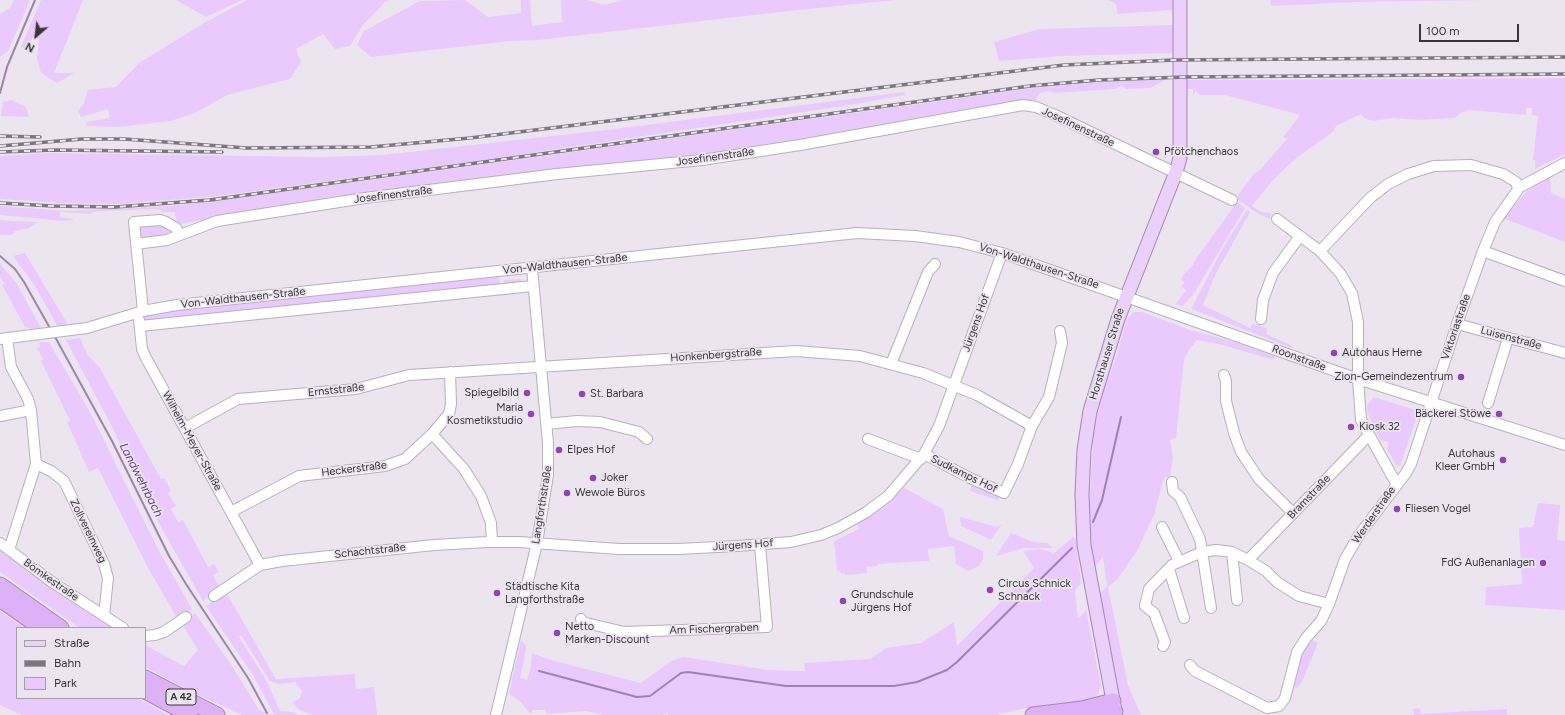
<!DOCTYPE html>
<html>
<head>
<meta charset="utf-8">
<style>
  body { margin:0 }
  #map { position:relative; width:1565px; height:715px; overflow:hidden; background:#ece5f0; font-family:Figtree,sans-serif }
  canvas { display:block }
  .legend { position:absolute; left:16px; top:627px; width:130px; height:72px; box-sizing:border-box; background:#ece5f0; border:1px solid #a49fa7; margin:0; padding:5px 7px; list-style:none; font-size:12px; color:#39363a }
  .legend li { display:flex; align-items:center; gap:8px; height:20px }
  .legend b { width:20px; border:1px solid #a49fa7 }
  .north { position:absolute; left:16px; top:16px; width:40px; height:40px; -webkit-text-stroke:3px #ece5f0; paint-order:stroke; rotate:208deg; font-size:11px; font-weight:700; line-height:16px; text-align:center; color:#39363a }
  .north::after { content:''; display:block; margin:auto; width:14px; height:18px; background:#39363a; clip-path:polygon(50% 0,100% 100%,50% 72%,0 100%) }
  .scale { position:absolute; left:1419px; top:24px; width:100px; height:18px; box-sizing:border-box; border:2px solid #39363a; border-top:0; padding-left:5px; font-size:12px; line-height:14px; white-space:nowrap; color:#39363a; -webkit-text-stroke:3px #ece5f0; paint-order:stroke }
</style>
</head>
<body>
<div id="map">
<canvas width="1565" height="715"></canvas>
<ul class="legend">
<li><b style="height:5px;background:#ebd0f9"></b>Straße</li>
<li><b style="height:5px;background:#7c777e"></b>Bahn</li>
<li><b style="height:11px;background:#eacafc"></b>Park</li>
</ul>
<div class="north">N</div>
<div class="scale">100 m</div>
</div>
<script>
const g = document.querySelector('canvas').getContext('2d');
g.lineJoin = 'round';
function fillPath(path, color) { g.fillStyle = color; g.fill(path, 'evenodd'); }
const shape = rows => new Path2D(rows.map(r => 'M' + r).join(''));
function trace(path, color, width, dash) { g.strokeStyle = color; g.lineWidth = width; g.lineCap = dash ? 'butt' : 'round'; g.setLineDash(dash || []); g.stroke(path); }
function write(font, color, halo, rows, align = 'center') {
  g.font = font + ' Figtree,sans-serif'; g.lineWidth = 3.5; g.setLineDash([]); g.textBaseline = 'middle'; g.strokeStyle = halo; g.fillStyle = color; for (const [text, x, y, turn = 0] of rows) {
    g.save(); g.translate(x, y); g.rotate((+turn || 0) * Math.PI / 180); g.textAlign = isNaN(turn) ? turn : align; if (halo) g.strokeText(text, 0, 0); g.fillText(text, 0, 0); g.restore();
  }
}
fillPath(shape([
  [14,0,30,0,8,51,0,57,0,14,10,8],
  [41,0,83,0,54,73,74,73,57,83,41,73,37,59,39,39,33,37,27,49,21,47],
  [176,0,242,0,206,17],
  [247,0,390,0,385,2,363,25,350,46,335,49,323,34,296,49,301,62,290,79,227,95,197,112,171,121,118,127,87,126,86,122,110,118,108,109,81,117,78,111,84,103,88,90,116,87,139,63,204,23],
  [465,0,488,17,521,13,521,0,530,0,532,26,562,22,561,0,586,0,605,5,623,0,895,0,788,11,539,40,510,41,371,57,357,45,364,31,420,1],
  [1108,0,1174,0,1174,10,1117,14,1116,4],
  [1270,0,1487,0,1356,2,1271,6],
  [1174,25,1174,53,1061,56,999,61,994,42,1040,29],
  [1565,78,1565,154,1535,169,1535,160,1533,160,1538,116,1532,115,1532,108,1526,108,1526,115,1469,110,1460,113,1455,118,1421,120,1393,118,1373,121,1364,118,1361,114,1336,126,1334,131,1295,159,1271,182,1252,206,1262,212,1271,213,1270,219,1257,213,1243,203,1238,200,1238,195,1254,174,1260,170,1287,139,1283,137,1300,115,1225,95,1200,95,1196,91,1193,95,1193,89,1186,89,1185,80],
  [1167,79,1150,88,1126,89,1121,86,1115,89,1055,93,1049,91,1040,93,1036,99,1038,100,744,150,258,211,179,224,175,217,175,212,161,212,161,210,155,209,106,211,92,212,92,214,60,212,60,217,73,219,73,220,64,221,0,215,0,206,67,211,171,206,312,188,1034,88,1112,81,1174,79],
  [904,92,905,95,850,105,485,160,210,197,117,204,60,203,0,199,0,156,49,153,320,157,383,155,615,129],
  [12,100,26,107,29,117,1,116,3,102],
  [1550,174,1551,193,1565,199,1565,242,1503,218,1526,192],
  [1237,202,1245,208,1193,295,1183,306,1176,304,1186,290,1181,287,1184,282,1181,280,1183,275,1194,264,1193,263],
  [1247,210,1250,212,1215,275,1203,305,1250,328,1252,324,1257,325,1259,321,1261,322,1260,326,1267,328,1266,334,1293,346,1292,348,1191,309,1223,248],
  [0,220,12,221,38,222,29,228,15,231,12,235,0,235],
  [152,223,167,226,169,234,167,236,144,239,140,236,137,227],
  [25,253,67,323,66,326,58,327,35,286,13,256],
  [0,264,17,284,41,328,32,329,25,327,2,285,5,284,0,277],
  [499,275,500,285,504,284,504,280,521,279,523,283,148,323,143,320,146,315,172,309],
  [1134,312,1142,312,1190,330,1224,339,1275,356,1274,360,1219,344,1197,340,1189,350,1184,360,1176,438,1170,440,1173,458,1170,477,1164,478,1154,515,1137,551,1117,580,1108,587,1128,685,1141,715,1124,715,1098,596,1107,586,1103,557,1093,570,1089,511,1094,429,1101,397,1115,361,1127,319],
  [80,338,87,354,100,368,161,479,164,478,171,491,168,493,176,506,171,509,178,522,183,520,208,567,214,564,219,572,213,575,220,588,203,601,158,522,108,419,66,340],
  [39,342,49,342,91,414,158,549,192,609,177,618,147,566,98,468,89,472,67,422,70,421,41,361,43,359,37,348,40,346],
  [1374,397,1419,411,1400,466,1396,465,1387,449,1389,442,1380,440,1368,414,1367,405],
  [972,484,998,495,999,498,997,500,970,491],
  [904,488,943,509,949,536,983,551,983,559,979,566,968,571,956,564,954,546,928,549,929,561,877,564,877,566,866,567,867,573,845,575,844,573,841,574,840,571,837,571,834,541,859,529,857,524,886,505],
  [1538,503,1560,505,1557,540,1565,541,1565,610,1485,605,1486,587,1522,584,1519,528,1533,527],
  [960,517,997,527,1002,524,991,540,961,526],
  [1011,533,1033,542,1047,543,1053,548,1024,548,996,556],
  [1073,537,1076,539,1081,583,1075,591,1078,619,1086,610,1101,685,1098,695,1091,700,1065,705,1021,709,997,715,668,715,668,712,663,715,603,715,586,711,546,714,545,710,532,710,532,713,530,713,520,701,509,694,521,640,526,646,526,651,520,678,527,680,531,666,532,653,551,660,641,683,671,661,683,657,769,670,805,671,804,663,870,659,886,648,921,643,954,622,957,646,1034,568,1023,551,1040,549,1054,553],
  [0,545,119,628,80,628,64,617,0,572],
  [226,592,276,679,355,674,356,689,374,687,377,715,312,715,298,709,293,703,294,701,300,698,302,690,297,686,296,682,279,684,270,681,241,635,239,637,266,680,280,711,293,712,299,715,242,715,190,691,145,667,145,645,184,666,198,650,182,624,195,613,232,666,259,710,272,715,274,714,253,675,206,606],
  [0,611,25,628,17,628,17,698,138,698,168,715,22,715,0,705],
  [1311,639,1318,643,1302,682,1297,688,1294,687,1301,656],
  [1420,708,1421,714,1507,709,1507,715,1414,715,1413,709]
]), '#eacafc');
trace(shape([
  [0,93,7,67,35,0],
  [0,256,15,269,24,282,51,330],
  [54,335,112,441,169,556,186,584,248,678,267,713],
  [1093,522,1102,500,1121,417],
  [539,671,637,697,650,696,681,673,688,672,786,686,894,686,917,682,947,670,957,662,1072,548]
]), '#a081b0', 2);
const minor = shape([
  [1277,219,1320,251,1340,273,1352,293,1358,322,1358,379,1361,420,1397,485],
  [136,244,167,240,217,221,365,198,557,174,702,160,800,145,1023,105,1036,107,1055,115,1232,200],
  [1320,251,1370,198,1388,184,1408,174,1434,166,1471,165,1503,174,1516,182,1518,188,1565,163],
  [1483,251,1565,281],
  [143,311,134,222,160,220,166,222,176,228,180,235],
  [1261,319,1263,300,1273,273,1300,236],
  [139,320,142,349,146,358,260,565],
  [1457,324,1565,353],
  [140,326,533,286],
  [7,338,11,367,28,399,31,410,36,464,9,550],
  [0,339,87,328,143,311,177,305,857,233,915,236,959,242,1002,253,1358,379,1565,445],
  [891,364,928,272,935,264],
  [1224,375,1226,381,1226,401,1234,433,1241,452,1259,479,1293,513],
  [1488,403,1508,338],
  [0,416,31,410],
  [546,424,577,421,600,422,639,432,647,439],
  [185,428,238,399,356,389,409,375,796,351,860,356,923,373,977,395,1032,426,1049,397,1062,343,1060,331],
  [432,434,464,469,481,496,491,523,492,542],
  [868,439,921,459],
  [924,454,970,478,1004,493,1018,464,1032,426],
  [36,464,51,471,64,481,104,564,108,578,104,616],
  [1172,482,1173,491,1180,497,1200,539,1211,608],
  [231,512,299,476,385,466,405,459,432,434,449,414,451,404,450,372],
  [1162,527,1179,561],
  [0,543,52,582,123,628],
  [1232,552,1237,600],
  [1248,560,1369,435],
  [1169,569,1184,618],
  [214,596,260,565,282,561,434,545,487,542,519,542,619,549,678,549,737,546,791,542,821,535,838,528,865,513,888,496,924,454,939,426,1002,253],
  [581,619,582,622,624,632,767,627,760,545],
  [145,636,155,635,164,632,186,617],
  [1163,646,1165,642,1154,613,1145,606,1149,589,1172,565,1202,552,1216,550,1232,552,1248,560,1266,571,1277,582,1299,596,1329,604],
  [1190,665,1195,671,1267,708,1279,706,1285,698,1297,652,1306,638,1321,621,1329,604,1345,559,1359,535,1406,473,1411,464,1457,324,1483,251,1495,222,1517,191,1518,188],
  [496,715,537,543,548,475,548,443,532,268]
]);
const major = shape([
  [1115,711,1084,545,1082,494,1084,450,1090,411,1118,319,1176,172,1180,158,1180,0]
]);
const highway = shape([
  [0,585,61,628],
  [0,599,41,628],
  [145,678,217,715],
  [145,691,190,715],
  [1033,715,1082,709,1113,701],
  [1090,715,1115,712]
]);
trace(minor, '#b6b0b9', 12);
trace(major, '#a486b4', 15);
trace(highway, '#a486b4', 17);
trace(minor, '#fff', 10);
trace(major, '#ebd0f9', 13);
trace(highway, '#ddb1f5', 15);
const rail = shape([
  [0,136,40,137],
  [0,146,82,139,124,139,247,148,371,147,470,138,1064,65,1174,60,1565,57],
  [0,152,54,150,222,152],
  [0,203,52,206,115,207,210,200,1030,86,1099,80,1186,77,1565,74]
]);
trace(rail, '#7c777e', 3.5);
trace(rail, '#ece5f0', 2, [6]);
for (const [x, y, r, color] of [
  [1156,152,4,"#9143b4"],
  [1334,353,4,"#9143b4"],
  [1461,377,4,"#9143b4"],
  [527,393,4,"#9143b4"],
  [582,394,4,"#9143b4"],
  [531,414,4,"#9143b4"],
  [1499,414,4,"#9143b4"],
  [1351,427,4,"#9143b4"],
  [559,450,4,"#9143b4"],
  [1503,460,4,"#9143b4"],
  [593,478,4,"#9143b4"],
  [567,493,4,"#9143b4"],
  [1397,509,4,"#9143b4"],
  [1543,563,4,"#9143b4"],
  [990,590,4,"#9143b4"],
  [497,593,4,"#9143b4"],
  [843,601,4,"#9143b4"],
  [557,633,4,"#9143b4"]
]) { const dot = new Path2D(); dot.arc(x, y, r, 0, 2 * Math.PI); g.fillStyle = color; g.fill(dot); trace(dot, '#ece5f0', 1.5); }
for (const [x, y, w] of [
  [181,697,30]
]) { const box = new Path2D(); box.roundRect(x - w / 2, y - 8, w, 16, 3); g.fillStyle = '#ece5f0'; g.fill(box); trace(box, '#39363a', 1); }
write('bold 10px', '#39363a', null, [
  ["A 42",181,697]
]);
write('11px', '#39363a', '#ece5f0', [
  ["Josefinenstraße",1078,127,25],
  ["Josefinenstraße",715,157,-8],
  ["Josefinenstraße",393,195,-7],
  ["Von-Waldthausen-Straße",565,264,-6],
  ["Von-Waldthausen-Straße",1039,266,18],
  ["Von-Waldthausen-Straße",243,298,-6],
  ["Jürgens Hof",976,323,-70],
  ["Viktoriastraße",1456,327,-71],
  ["Luisenstraße",1511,338,15],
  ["Horsthauser Straße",1107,354,-73],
  ["Honkenbergstraße",716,355,-4],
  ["Roonstraße",1299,358,20],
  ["Ernststraße",336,390,-6],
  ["Wilhelm-Meyer-Straße",192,441,61],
  ["Heckerstraße",354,469,-7],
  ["Sudkamps Hof",964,474,26],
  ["Bramstraße",1309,497,-46],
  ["Langforthstraße",542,505,-81],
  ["Werderstraße",1374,515,-55],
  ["Zollvereinweg",88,531,64],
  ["Jürgens Hof",743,545,-4],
  ["Schachtstraße",370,551,-6],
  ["Bömkestraße",51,580,35],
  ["Am Fischergraben",714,629,-2]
]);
write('11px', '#39363a', '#ece5f0', [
  ["Pfötchenchaos",1164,152],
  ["Autohaus Herne",1342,353],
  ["Zion-Gemeindezentrum",1453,377,"right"],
  ["Spiegelbild",519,393,"right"],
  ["St. Barbara",590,394],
  ["Maria",523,408,"right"],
  ["Kosmetikstudio",523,421,"right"],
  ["Bäckerei Stöwe",1491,414,"right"],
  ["Kiosk 32",1359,427],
  ["Elpes Hof",567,450],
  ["Autohaus",1495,454,"right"],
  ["Kleer GmbH",1495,467,"right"],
  ["Joker",601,478],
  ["Wewole Büros",575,493],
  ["Fliesen Vogel",1405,509],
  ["FdG Außenanlagen",1535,563,"right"],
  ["Circus Schnick",998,584],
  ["Schnack",998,597],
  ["Städtische Kita",505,587],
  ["Langforthstraße",505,600],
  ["Grundschule",851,595],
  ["Jürgens Hof",851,608],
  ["Netto",565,627],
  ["Marken-Discount",565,640]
], 'left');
write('italic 12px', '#6d3986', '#ece5f0', [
  ["Landwehrbach",141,480,63]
]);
</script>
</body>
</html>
